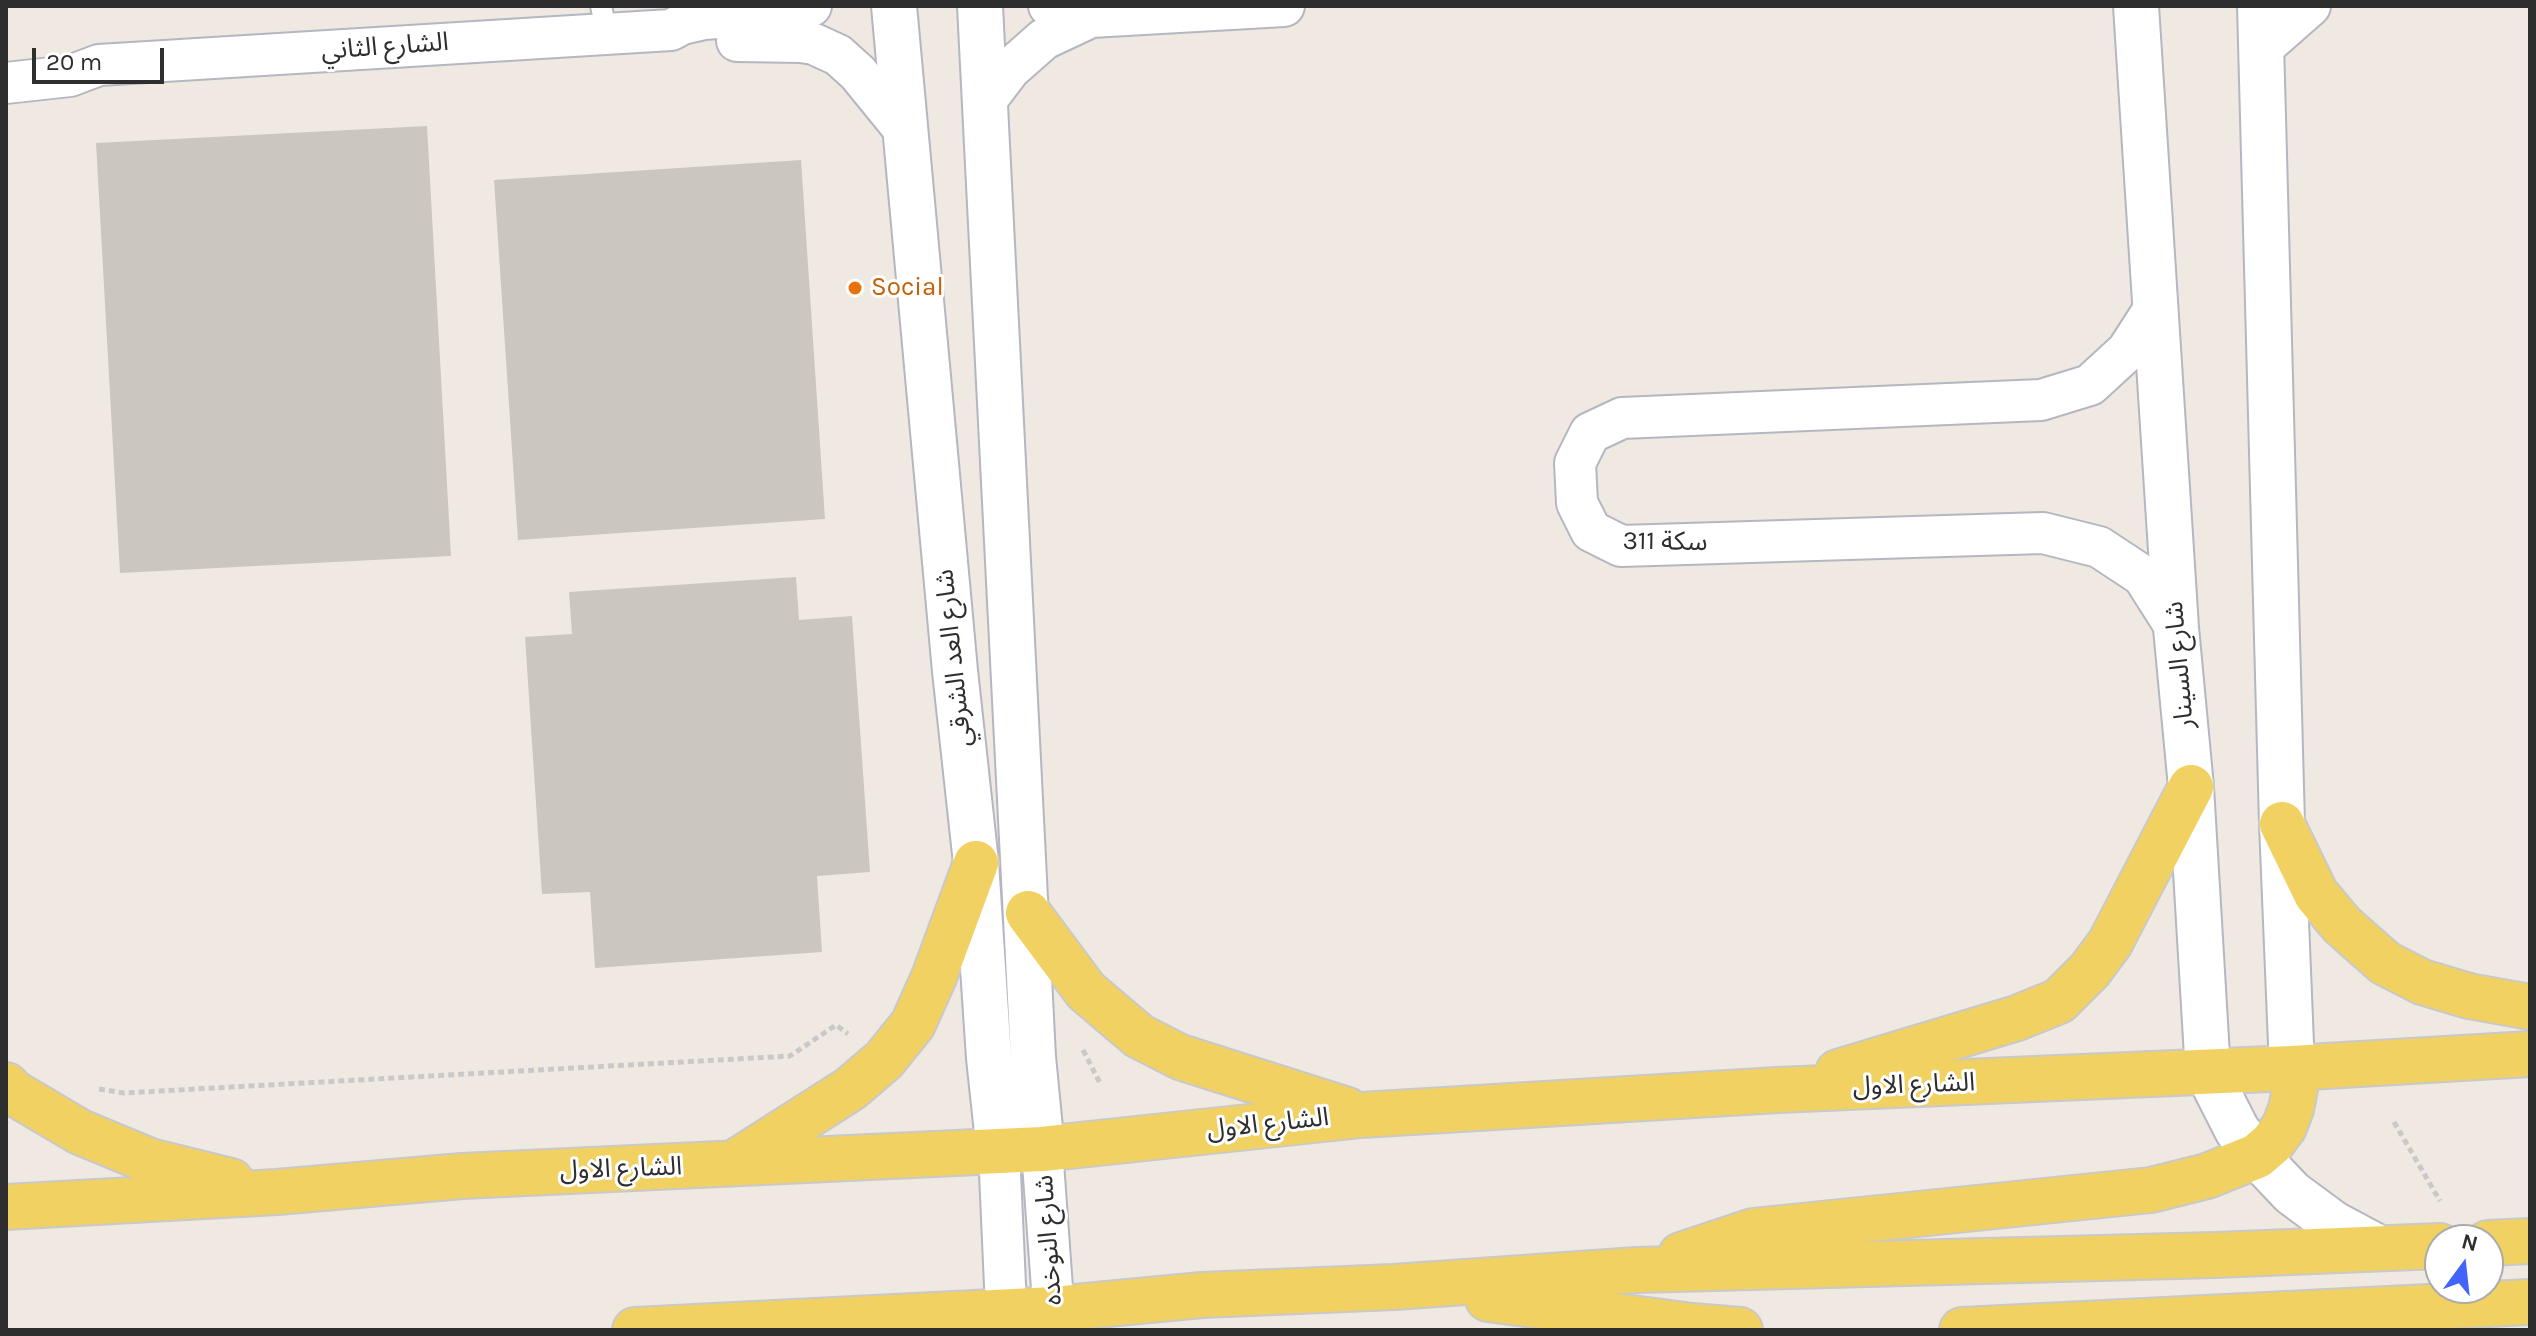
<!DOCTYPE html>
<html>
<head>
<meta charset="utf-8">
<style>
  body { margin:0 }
  #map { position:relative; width:2536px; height:1336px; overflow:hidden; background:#efe9e1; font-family:Karla,sans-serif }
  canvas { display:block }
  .frame { position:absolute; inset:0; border:8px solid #2e2e2e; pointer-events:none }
  .north { position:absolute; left:2424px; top:1224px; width:80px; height:80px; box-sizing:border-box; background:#fff; border:2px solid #ababab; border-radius:50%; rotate:15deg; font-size:22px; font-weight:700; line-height:32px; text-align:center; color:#2e2e2e }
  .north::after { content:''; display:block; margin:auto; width:28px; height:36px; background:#4264fb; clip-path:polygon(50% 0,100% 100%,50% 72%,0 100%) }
  .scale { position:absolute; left:32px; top:48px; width:132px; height:36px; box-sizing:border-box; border:4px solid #2e2e2e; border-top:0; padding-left:10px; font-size:24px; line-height:28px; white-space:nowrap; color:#2e2e2e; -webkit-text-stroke:6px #fff; paint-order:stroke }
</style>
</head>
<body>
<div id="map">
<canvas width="2536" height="1336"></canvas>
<div class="frame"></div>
<div class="north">N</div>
<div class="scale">20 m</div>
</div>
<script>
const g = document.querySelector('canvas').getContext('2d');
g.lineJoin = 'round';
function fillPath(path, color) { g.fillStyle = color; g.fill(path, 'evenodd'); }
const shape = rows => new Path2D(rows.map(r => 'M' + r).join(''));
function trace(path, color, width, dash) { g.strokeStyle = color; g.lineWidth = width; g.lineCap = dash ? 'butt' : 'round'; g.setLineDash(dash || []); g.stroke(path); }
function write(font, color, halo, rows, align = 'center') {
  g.font = font + ' Karla,"Noto Sans Arabic",sans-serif'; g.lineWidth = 6; g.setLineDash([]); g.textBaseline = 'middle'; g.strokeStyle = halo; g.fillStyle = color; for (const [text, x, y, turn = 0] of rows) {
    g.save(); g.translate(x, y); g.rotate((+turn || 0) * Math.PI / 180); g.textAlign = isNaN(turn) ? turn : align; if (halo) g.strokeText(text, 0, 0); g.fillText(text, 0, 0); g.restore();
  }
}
fillPath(shape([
  [427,126,451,556,120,573,96,143],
  [801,160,825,519,518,540,494,180],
  [796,577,799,620,852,616,870,872,817,876,822,952,595,968,590,892,542,894,525,637,572,634,569,592]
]), '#cbc7bf');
const lane = shape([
  [601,6,607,34]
]);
const street = shape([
  [1049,6,1091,17,1284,6],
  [737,41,801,42,814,44,838,55,858,73,906,132],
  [2261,49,2310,6],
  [6,83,70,76,99,65,671,30,682,24,704,19,788,13,811,6],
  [985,102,1010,69,1044,39,1091,17],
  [2156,306,2127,351,2090,385,2041,400,1622,418,1590,433,1575,463,1577,503,1591,531,1621,546,2043,533,2099,547,2143,576,2176,628],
  [1042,1149,1055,1330],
  [999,1151,1007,1330]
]);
const secondary = shape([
  [894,6,955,671,976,863,989,1058,999,1151],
  [980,6,1033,1057,1042,1149],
  [2136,6,2176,628,2191,787,2208,1073,2237,1130,2257,1156,2292,1193,2334,1224,2379,1248],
  [2260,6,2282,824,2292,1068]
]);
const primary = shape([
  [2282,824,2316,894,2342,925,2385,963,2422,982,2469,996,2530,1007],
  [1028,913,1086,991,1139,1036,1180,1057,1347,1110],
  [1838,1072,2017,1018,2059,1001,2090,970,2110,943,2191,787],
  [6,1085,14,1093,80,1132,150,1161,231,1181],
  [734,1163,850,1089,884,1060,913,1024,934,977,976,863],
  [6,1207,277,1192,462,1176,1042,1149,1361,1115,1778,1090,2292,1068,2530,1054],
  [2488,1243,2530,1241],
  [1681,1255,1753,1231,2151,1190,2207,1176,2257,1156,2272,1143,2284,1127,2291,1109,2295,1089,2292,1068],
  [1488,1299,1692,1326,1740,1330],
  [635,1330,1054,1309,1202,1295,1394,1287,1637,1270,2215,1255,2440,1246],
  [1962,1330,2530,1302]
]);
trace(lane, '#b4b7c1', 24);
trace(street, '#b4b7c1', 44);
trace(secondary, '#b4b7c1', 48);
trace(primary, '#c9c9c9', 48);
trace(shape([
  [1083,1050,1101,1085],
  [99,1089,124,1093,790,1056,836,1025,848,1034],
  [2394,1122,2440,1201]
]), '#c9c9c9', 5, [6, 4]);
trace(lane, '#fff', 20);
trace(street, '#fff', 40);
trace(secondary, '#fff', 44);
trace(primary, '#f2d163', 44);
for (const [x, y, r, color] of [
  [855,288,8,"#e8710a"]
]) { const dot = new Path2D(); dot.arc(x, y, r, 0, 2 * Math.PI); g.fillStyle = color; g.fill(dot); trace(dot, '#fff', 3); }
write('26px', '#2e2e2e', '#fff', [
  ["الشارع الثاني",385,47,-4],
  ["سكة 311",1665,542,1],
  ["شارع العد الشرقي",954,658,-96],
  ["شارع السينار",2180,665,-95],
  ["الشارع الاول",1914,1085,-2],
  ["الشارع الاول",1268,1124,-6],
  ["الشارع الاول",621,1169,-2],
  ["شارع النوخده",1049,1240,-94]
]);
write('26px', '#c56008', '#fff', [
  ["Social",871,288]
], 'left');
</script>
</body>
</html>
